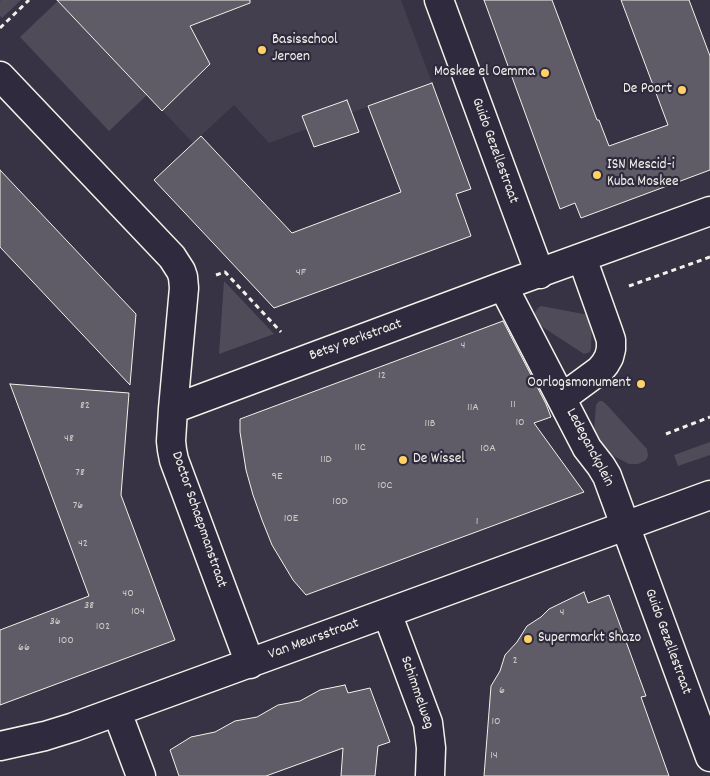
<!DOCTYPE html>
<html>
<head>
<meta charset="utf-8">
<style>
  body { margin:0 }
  canvas { display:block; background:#373244 }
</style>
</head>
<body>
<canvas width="710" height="776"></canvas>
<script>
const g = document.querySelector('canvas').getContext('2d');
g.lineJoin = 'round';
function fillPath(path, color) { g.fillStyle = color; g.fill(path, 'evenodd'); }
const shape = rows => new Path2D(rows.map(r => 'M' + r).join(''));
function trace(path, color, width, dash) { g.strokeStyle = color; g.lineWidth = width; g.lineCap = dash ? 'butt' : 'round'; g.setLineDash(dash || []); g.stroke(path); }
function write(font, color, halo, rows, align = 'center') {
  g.font = font + ' Dekko,sans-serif'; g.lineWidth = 4.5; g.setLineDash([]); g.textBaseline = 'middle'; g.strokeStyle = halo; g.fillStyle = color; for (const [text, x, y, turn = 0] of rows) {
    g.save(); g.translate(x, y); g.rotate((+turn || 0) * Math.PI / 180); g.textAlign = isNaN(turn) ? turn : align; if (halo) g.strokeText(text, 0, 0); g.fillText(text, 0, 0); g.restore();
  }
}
fillPath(shape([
  [85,0,401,0,432,83,269,143,234,105,193,143,71,14]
]), '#433f4e');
fillPath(shape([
  [1,0,21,0,2,18,0,16,0,1],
  [59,0,147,95,109,131,20,37],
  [224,281,274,334,219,354],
  [541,306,589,315,592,321,591,348,590,352,584,354,538,324,533,315,538,308],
  [599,401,602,401,606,404,647,449,648,456,646,460,638,464,629,464,595,446,593,443,596,405],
  [710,442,710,455,678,466,674,455]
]), '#504b59');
const building = shape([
  [57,0,250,0,250,3,190,26,210,64,162,111,57,0],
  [484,0,552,0,597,120,599,120,609,146,668,125,621,0,689,0,710,56,710,170,581,218,575,203,560,209,484,0],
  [432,83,471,189,456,194,471,236,274,308,154,180,201,136,292,233,401,192,368,106,432,83],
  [347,100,359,132,314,147,302,116,347,100],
  [0,170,136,314,130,385,0,247,0,170],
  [503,321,546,404,551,417,534,423,584,492,306,595,293,580,272,545,262,520,253,495,246,470,240,432,240,419,503,321],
  [10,384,129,393,121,495,175,640,0,705,0,630,89,596,10,384],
  [584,592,588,603,609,595,646,696,641,697,669,776,484,776,491,686,500,671,505,655,517,642,527,626,541,617,549,609,584,592],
  [345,685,348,693,370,688,390,742,378,746,375,776,341,776,343,748,266,776,179,776,170,750,191,737,215,732,235,721,257,717,278,705,300,701,320,690,345,685]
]);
fillPath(building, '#5f5c67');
trace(building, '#f4f1e8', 1);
const minor = shape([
  [439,0,540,274],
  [0,76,172,257,181,271,183,277,184,288,173,409,171,441,172,450,174,460,250,664],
  [503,286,587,448,601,466,607,476,710,757],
  [562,398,600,370,605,364,609,357,611,349,611,340,608,331,582,258],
  [173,409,503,286,710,211],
  [387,613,428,723,431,748,430,776],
  [117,712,141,776],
  [0,746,45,736,74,727,710,495]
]);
trace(minor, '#f4f1e8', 31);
trace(shape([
  [0,28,29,0],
  [216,275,225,272,281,332],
  [629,286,710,257],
  [666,434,710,417]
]), '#f4f1e8', 3, [5, 4]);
trace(minor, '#2f2a3d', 28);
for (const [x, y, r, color] of [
  [262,50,5,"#ffd166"],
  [545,73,5,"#ffd166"],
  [682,90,5,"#ffd166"],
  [597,175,5,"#ffd166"],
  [641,384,5,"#ffd166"],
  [403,460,5,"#ffd166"],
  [528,639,5,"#ffd166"]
]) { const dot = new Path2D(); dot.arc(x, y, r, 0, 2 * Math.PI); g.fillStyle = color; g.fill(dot); trace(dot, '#2f2a3d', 2); }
write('12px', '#cfccc8', null, [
  ["4F",301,273],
  ["4",463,346],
  ["12",382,376],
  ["11",513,405],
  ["82",85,406],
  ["11A",473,408],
  ["10",520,423],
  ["11B",430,424],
  ["48",69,439],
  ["11C",360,448],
  ["10A",488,449],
  ["11D",326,460],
  ["78",80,473],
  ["9E",277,477],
  ["10C",385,486],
  ["10D",340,502],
  ["76",78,506],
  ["10E",291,519],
  ["1",477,522],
  ["42",83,544],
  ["40",128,594],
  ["38",89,606],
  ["104",138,612],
  ["4",562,613],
  ["36",55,622],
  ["102",103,627],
  ["100",66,641],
  ["66",24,648],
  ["2",515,661],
  ["6",502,691],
  ["10",496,722],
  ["14",494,756]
]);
write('15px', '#f4f1e8', '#2f2a3d', [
  ["Basisschool",272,41],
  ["Jeroen",272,58],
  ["Moskee el Oemma",535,73,"right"],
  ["De Poort",672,90,"right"],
  ["ISN Mescid-i",607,166],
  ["Kuba Moskee",607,183],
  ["Oorlogsmonument",631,384,"right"],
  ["De Wissel",413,460],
  ["Supermarkt Shazo",538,639]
], 'left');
write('15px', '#f4f1e8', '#2f2a3d', [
  ["Guido Gezellestraat",494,151,70],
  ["Betsy Perkstraat",356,341,-20],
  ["Ledeganckplein",589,448,62],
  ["Doctor Schaepmanstraat",198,520,71],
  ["Van Meursstraat",314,640,-20],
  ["Guido Gezellestraat",667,642,70],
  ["Schimmelweg",416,693,71]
]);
</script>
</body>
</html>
